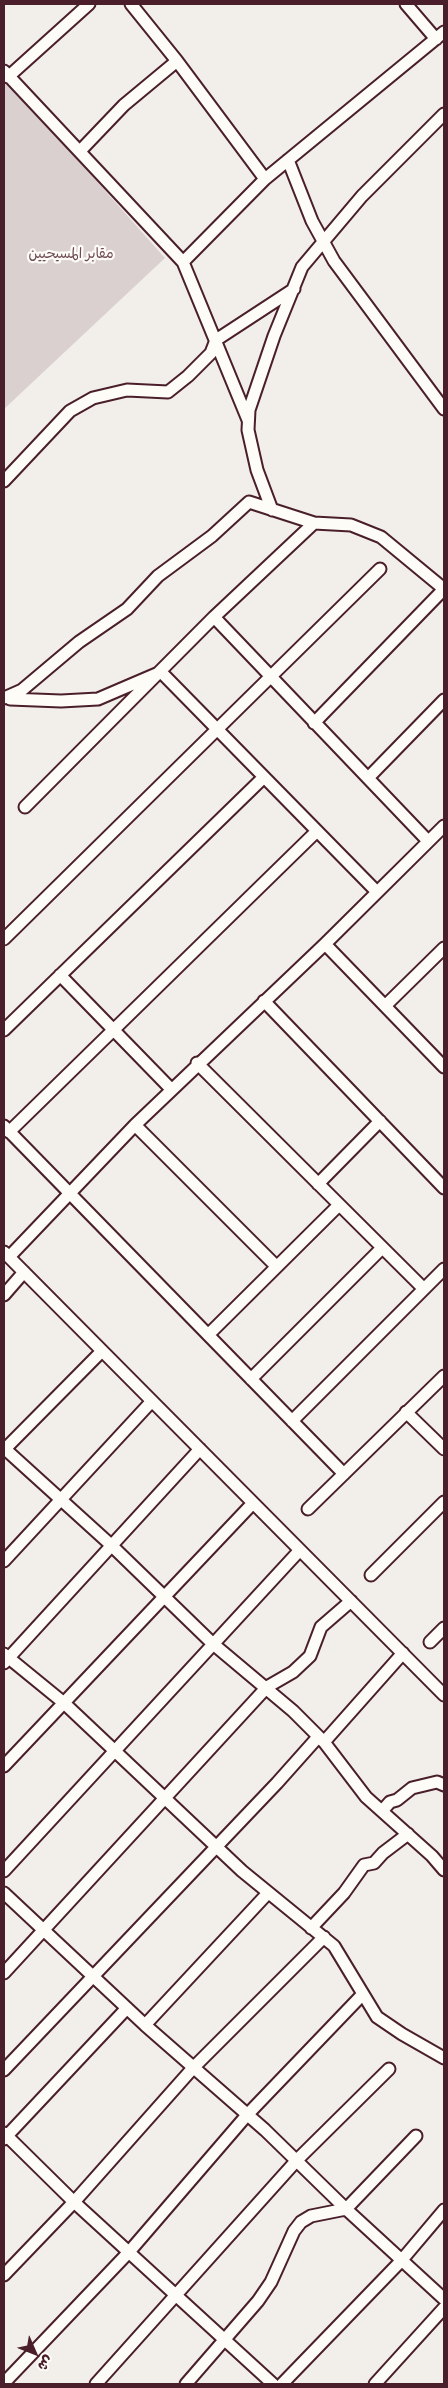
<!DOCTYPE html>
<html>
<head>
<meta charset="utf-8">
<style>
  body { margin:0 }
  #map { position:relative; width:448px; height:2388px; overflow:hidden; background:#f2efeb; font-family:Delius,"Playpen Sans Arabic",sans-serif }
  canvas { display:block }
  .frame { position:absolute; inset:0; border:5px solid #4a1f2b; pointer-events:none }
  .north { position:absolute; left:10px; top:2328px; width:50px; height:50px; -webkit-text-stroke:4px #fdfcf7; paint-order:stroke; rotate:134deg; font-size:14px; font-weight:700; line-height:20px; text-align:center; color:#4a1f2b }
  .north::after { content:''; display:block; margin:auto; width:18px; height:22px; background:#4a1f2b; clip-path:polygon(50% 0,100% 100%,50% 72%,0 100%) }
</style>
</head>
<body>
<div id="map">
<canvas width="448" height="2388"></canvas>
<div class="frame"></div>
<div class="north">ش</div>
</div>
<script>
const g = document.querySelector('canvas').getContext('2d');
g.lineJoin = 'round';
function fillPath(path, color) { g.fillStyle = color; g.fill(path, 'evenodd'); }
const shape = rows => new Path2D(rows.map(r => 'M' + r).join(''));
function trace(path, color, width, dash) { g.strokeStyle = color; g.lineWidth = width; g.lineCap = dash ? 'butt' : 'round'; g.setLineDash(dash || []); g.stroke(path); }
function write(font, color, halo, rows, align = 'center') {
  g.font = font + ' Delius,"Playpen Sans Arabic",sans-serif'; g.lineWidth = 4.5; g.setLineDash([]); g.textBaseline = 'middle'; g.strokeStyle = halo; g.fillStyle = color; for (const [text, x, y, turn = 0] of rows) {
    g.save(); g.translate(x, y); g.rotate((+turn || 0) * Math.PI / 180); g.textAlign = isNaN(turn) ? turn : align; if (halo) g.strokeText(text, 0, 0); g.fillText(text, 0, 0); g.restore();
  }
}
fillPath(shape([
  [4,77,165,258,4,409]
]), '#d9d0cf');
const minor = shape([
  [131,4,177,61,265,179],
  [406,4,436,39],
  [4,71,183,262,248,420],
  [8,77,89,4],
  [81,150,124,105,177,61],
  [288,160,312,221,334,261,444,409],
  [183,262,265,179,444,32],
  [4,481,70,411,93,398,127,390,168,392,188,376,211,353,216,340,294,289],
  [272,510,257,470,248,430,249,410,274,336,302,267,362,196,444,114],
  [214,617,428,841],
  [4,698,22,690,79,642,127,609,158,576,212,536,249,502,314,523,351,525,381,537,444,589],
  [10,699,61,701,98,699,161,672,377,892],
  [314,723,444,589],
  [368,778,444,700],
  [25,807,214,617,314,523],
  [4,939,380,569],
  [325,944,444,1067],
  [60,975,171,1089],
  [264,1001,444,1188],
  [385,1006,444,948],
  [4,1030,264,777],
  [197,1063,424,1289],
  [135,1125,276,1266],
  [4,1126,344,1474],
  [9,1132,317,831],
  [318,1184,380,1121],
  [4,1252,444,1695],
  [9,1257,135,1125,325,944,444,826],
  [4,1295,24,1272],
  [208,1335,339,1205],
  [251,1379,382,1248],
  [406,1412,444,1449],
  [292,1421,444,1269],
  [4,1448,111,1545,212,1643,293,1711,324,1742,366,1797,432,1856,444,1870],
  [4,1450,102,1351],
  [308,1509,444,1376],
  [4,1561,152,1401],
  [371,1575,444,1502],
  [430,1642,444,1628],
  [4,1654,64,1703,242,1871,334,1946,377,2017,402,2034,444,2058],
  [4,1663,200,1449],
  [324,1742,403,1653],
  [4,1766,253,1503],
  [382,1811,390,1802,397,1800,412,1788,437,1782,444,1785],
  [4,1871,300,1550],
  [4,1893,145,2025,265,2130,346,2209,444,2299],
  [311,1928,344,1893,364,1865,374,1863,383,1853,408,1834],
  [4,1973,267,1687,293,1672,310,1656,321,1627,351,1601],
  [145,2025,268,1893],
  [4,2070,277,1783,318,1737],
  [4,2133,74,2202,273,2384],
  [4,2139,127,2008],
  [4,2275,74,2202,193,2068,324,1937],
  [4,2383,129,2252,247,2115,362,1995],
  [96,2384,297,2160,389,2069],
  [186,2384,258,2301,271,2282,294,2231,301,2222,311,2216,346,2209,416,2136],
  [282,2384,401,2261,444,2210],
  [375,2384,444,2308]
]);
trace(minor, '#4a1f2b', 15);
trace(minor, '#fdfcf7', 11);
write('14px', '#6e4b54', '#fdfcf7', [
  ["مقابر المسيحيين",71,254]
]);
</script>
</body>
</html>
